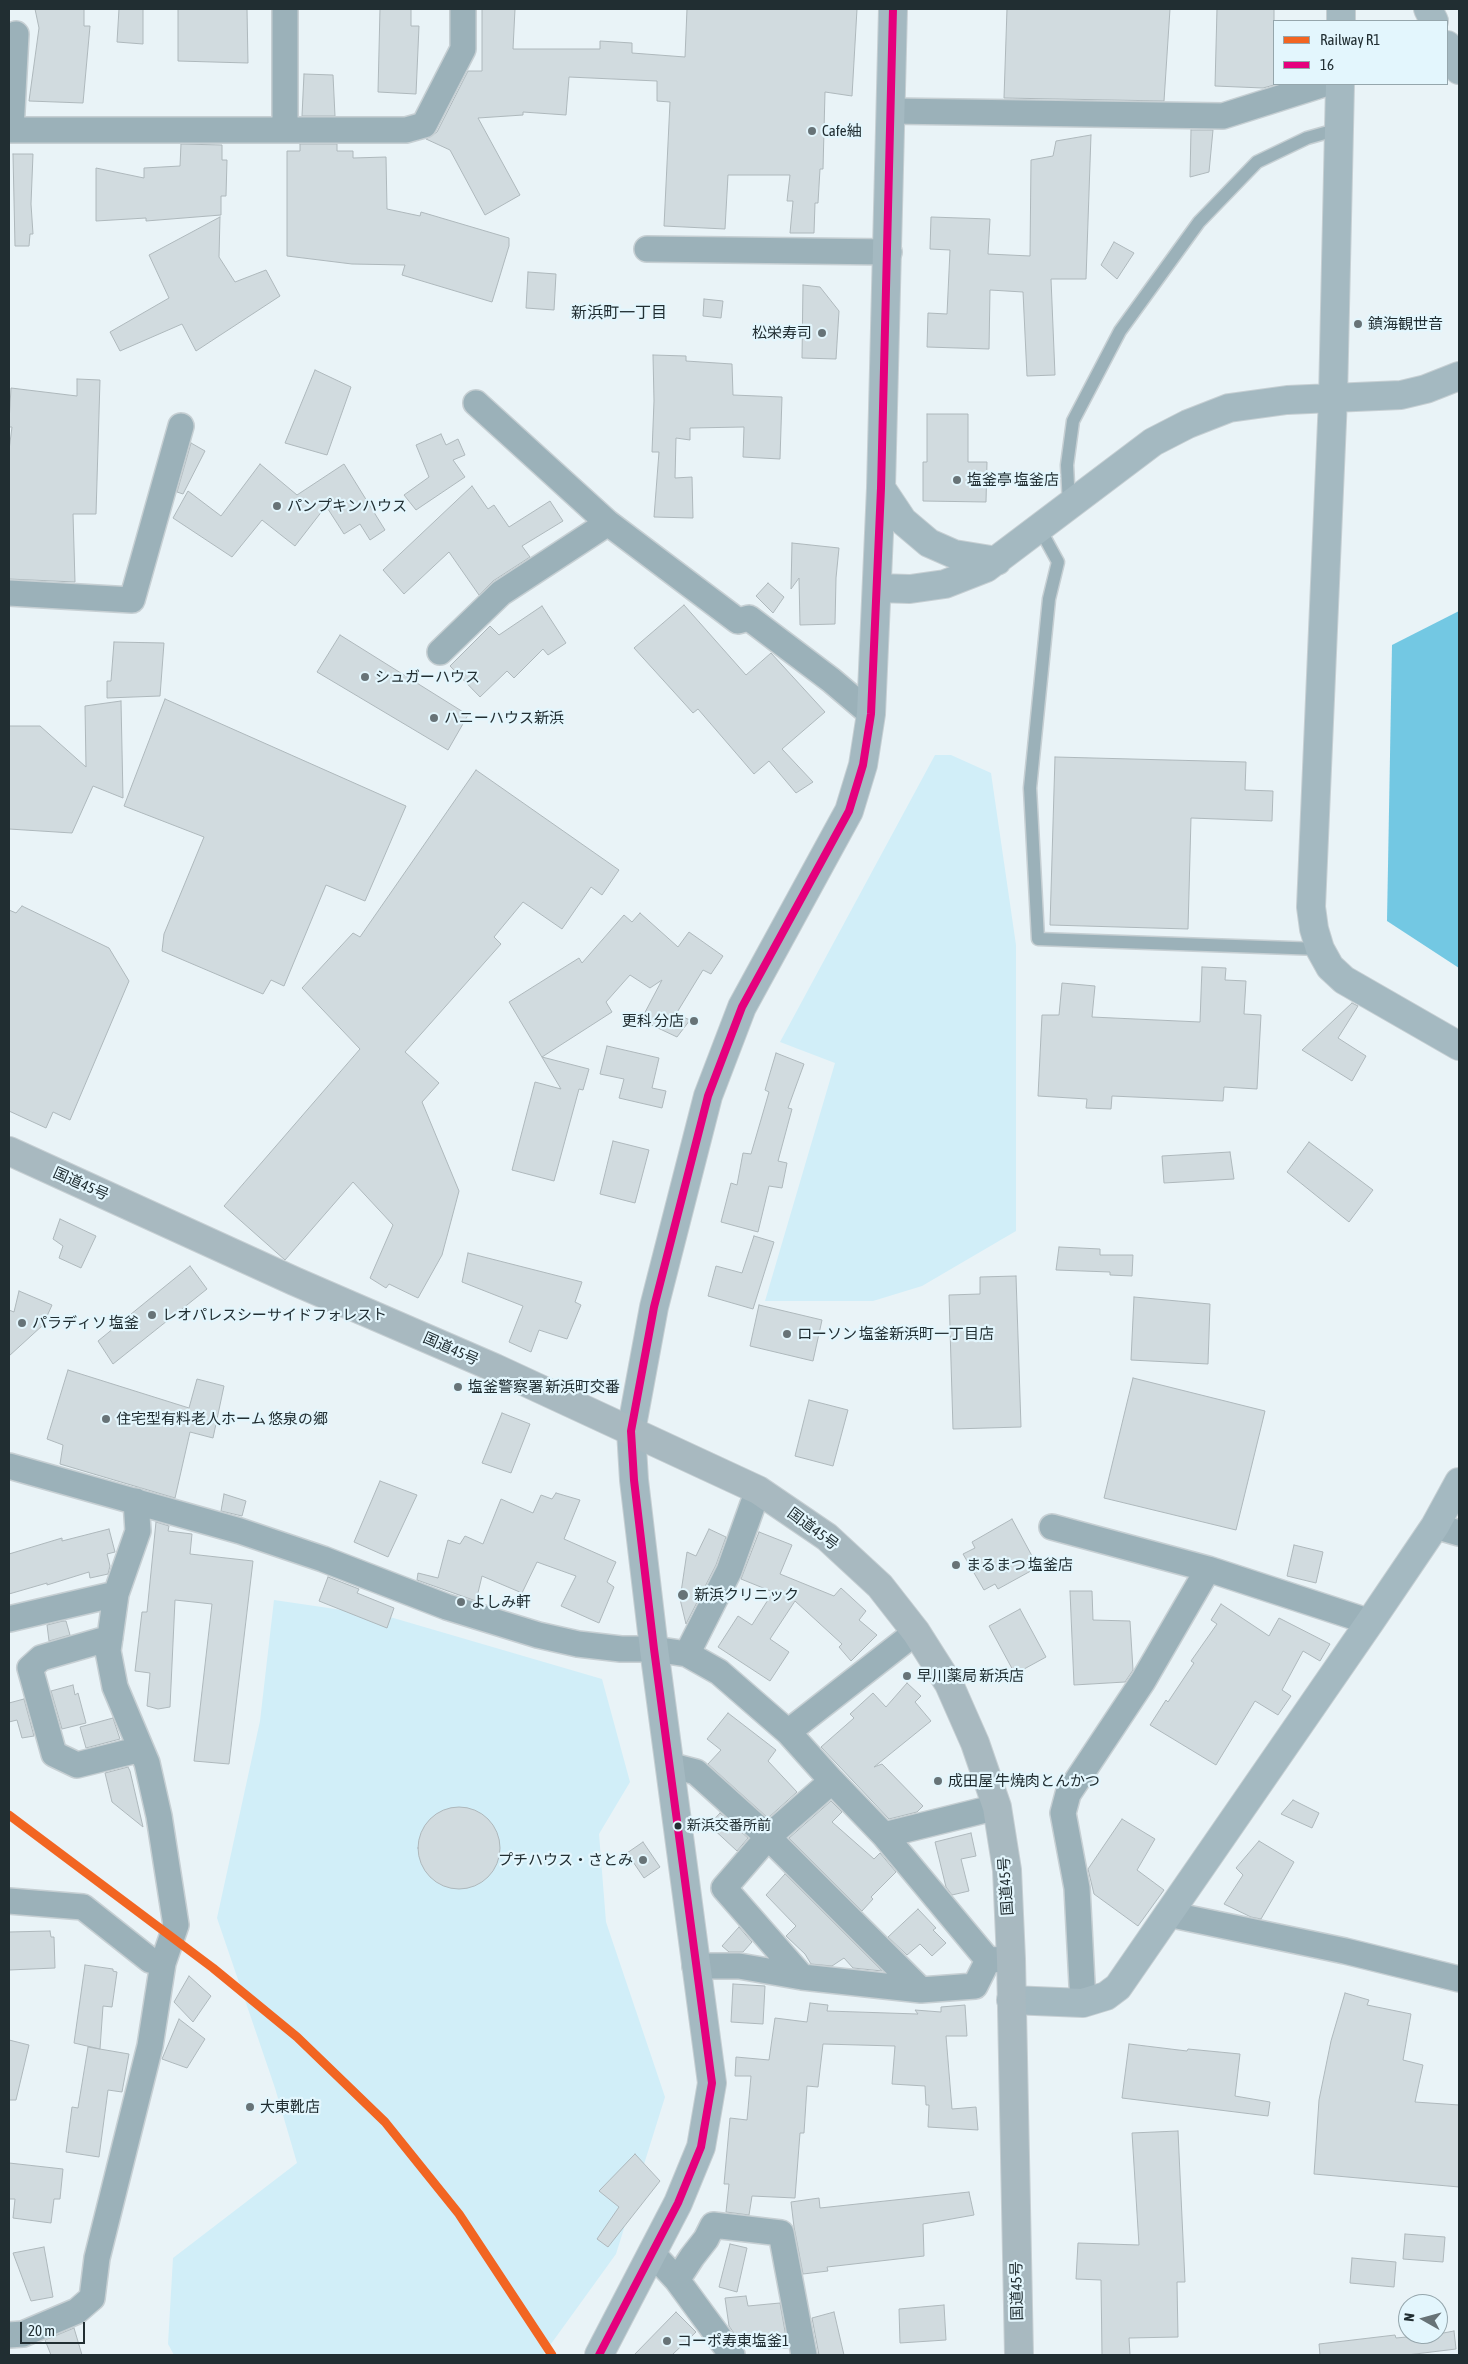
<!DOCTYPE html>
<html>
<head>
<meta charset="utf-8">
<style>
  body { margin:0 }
  #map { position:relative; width:1468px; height:2364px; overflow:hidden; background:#e9f3f7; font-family:"Asap Condensed",sans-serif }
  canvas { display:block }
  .frame { position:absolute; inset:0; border:10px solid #212e32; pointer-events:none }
  .legend { position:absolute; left:1273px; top:20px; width:175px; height:65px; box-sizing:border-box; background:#e3f6fd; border:1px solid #95a6ac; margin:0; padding:6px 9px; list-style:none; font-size:15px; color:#212e32 }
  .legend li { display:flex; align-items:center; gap:10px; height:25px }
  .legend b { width:25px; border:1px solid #95a6ac }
  .north { position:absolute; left:1398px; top:2294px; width:50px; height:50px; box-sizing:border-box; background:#e3f6fd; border:1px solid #95a6ac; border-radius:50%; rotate:277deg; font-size:14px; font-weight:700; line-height:20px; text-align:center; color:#212e32 }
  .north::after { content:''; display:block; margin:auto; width:18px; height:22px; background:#677377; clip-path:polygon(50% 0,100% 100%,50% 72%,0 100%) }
  .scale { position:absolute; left:20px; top:2322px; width:65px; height:22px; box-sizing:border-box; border:2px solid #212e32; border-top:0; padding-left:6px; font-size:15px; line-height:18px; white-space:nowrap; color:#212e32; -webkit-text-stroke:4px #e3f6fd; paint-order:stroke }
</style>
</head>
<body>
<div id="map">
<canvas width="1468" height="2364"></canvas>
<div class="frame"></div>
<ul class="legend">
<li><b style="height:6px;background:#f26522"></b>Railway R1</li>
<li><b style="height:6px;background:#e5007d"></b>16</li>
</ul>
<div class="north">N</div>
<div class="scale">20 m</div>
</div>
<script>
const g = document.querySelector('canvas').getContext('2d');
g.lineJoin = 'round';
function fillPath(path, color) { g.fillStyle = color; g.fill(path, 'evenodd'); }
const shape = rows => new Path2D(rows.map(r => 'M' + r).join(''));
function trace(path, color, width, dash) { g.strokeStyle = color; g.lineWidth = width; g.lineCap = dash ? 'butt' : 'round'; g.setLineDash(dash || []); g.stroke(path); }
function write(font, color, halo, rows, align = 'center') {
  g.font = font + ' "Asap Condensed","Noto Sans JP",sans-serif'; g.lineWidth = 4.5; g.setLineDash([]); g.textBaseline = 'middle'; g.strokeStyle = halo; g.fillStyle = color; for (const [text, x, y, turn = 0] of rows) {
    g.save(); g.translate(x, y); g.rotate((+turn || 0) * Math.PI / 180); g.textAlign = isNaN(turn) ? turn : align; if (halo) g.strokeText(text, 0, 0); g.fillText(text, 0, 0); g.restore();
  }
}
fillPath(shape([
  [935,755,951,755,991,773,1016,945,1016,1231,922,1286,873,1301,765,1301,835,1063,780,1042],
  [274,1600,390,1617,602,1679,630,1782,599,1834,606,1922,665,2097,616,2254,543,2355,174,2355,168,2344,173,2258,297,2163,275,2088,217,1918,260,1721]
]), '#d1eef8');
fillPath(shape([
  [1459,611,1459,968,1387,921,1392,645]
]), '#73c8e3');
const building = shape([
  [35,9,84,9,84,26,90,26,83,103,29,101,39,28,35,9],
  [119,9,143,9,143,44,117,42,119,9],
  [178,9,247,9,248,63,178,61,178,9],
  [380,9,411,9,411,26,419,26,416,94,378,92,380,9],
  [482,9,515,9,513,49,600,49,600,41,632,43,632,53,685,57,687,9,857,9,852,96,825,92,823,169,820,169,818,203,815,203,814,233,790,233,793,201,787,201,790,175,728,175,725,229,664,226,670,102,657,101,657,81,569,77,566,115,523,112,523,115,478,118,520,195,485,215,450,150,426,139,437,132,468,71,482,71,482,9],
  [1007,9,1170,9,1164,101,1004,98,1007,9],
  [1217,9,1274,9,1274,85,1263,88,1215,86,1217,9],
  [304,74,333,75,335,116,302,116,304,74],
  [1191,130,1213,130,1209,172,1190,177,1191,130],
  [1091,135,1086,279,1051,279,1055,375,1027,376,1023,292,990,290,989,349,927,347,928,313,947,314,950,250,930,249,931,217,990,219,988,254,1030,256,1031,160,1053,156,1056,141,1091,135],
  [181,144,222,145,222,160,227,160,226,196,221,196,221,215,146,221,146,218,96,221,96,168,144,178,144,168,180,166,181,144],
  [300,144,337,144,337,151,353,151,353,158,386,157,387,209,420,216,421,212,509,238,509,246,492,302,402,275,405,265,352,264,287,256,287,151,300,151,300,144],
  [13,154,33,154,31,204,33,234,30,234,29,246,15,246,13,154],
  [220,217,219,257,235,282,266,270,280,296,196,351,182,324,120,351,110,332,169,298,149,255,220,217],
  [1114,242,1134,253,1117,279,1101,265,1114,242],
  [528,272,556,274,554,310,526,308,528,272],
  [803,285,820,287,839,311,836,359,802,358,803,285],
  [704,299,723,301,721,318,703,316,704,299],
  [653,355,686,356,686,361,732,364,733,395,782,397,780,459,743,457,744,427,690,428,690,440,676,438,675,478,692,477,693,518,654,517,659,452,652,452,654,401,653,355],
  [315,370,351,387,327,455,285,443,315,370],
  [77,379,100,380,96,514,73,514,75,582,9,579,9,450,12,427,9,427,9,422,11,388,77,396,77,379],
  [927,414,968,414,968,462,987,462,986,502,923,501,923,462,927,462,927,414],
  [441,434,446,445,458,439,465,455,453,460,465,477,416,510,404,495,429,477,416,445,441,434],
  [191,443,205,451,183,494,177,492,191,443],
  [260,464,297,495,344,464,385,530,370,540,360,524,344,534,326,506,295,546,262,520,232,557,173,518,188,491,221,516,260,464],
  [472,486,488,509,494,505,509,527,550,501,563,521,522,546,530,557,493,581,479,595,449,552,404,594,383,570,472,486],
  [792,543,839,548,836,578,835,624,800,625,799,578,791,589,792,543],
  [768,583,784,597,773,613,756,596,768,583],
  [684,605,746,675,771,653,825,712,782,749,813,782,796,793,769,761,754,774,698,709,693,713,634,648,684,605],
  [542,606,566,643,548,655,543,649,514,678,507,671,480,697,450,666,490,626,499,635,542,606],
  [340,635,468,715,448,750,317,672,340,635],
  [114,642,164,643,160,696,107,698,107,681,111,681,114,642],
  [165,699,406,806,365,901,326,885,284,986,271,980,263,994,162,951,164,934,204,837,124,806,165,699],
  [121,701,123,798,93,786,72,833,9,829,9,726,40,726,86,767,85,706,121,701],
  [1055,757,1246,762,1245,790,1273,791,1272,821,1191,818,1188,929,1050,925,1055,757],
  [476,770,619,870,602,895,591,887,562,929,523,902,494,937,501,944,405,1052,439,1083,422,1102,459,1191,442,1255,418,1298,389,1284,386,1288,370,1278,393,1225,353,1182,285,1260,224,1206,360,1049,302,988,353,933,360,937,476,770],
  [22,906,109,948,129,981,70,1120,53,1112,46,1128,9,1111,9,910,16,913,22,906],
  [640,913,678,947,689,932,723,956,711,974,703,970,676,1014,690,1020,677,1037,641,1020,662,980,650,988,630,975,606,1002,612,1012,542,1057,589,1069,583,1090,579,1089,554,1181,512,1170,535,1082,561,1089,509,1002,579,958,582,963,624,915,632,922,640,913],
  [1202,967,1226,968,1225,980,1246,981,1244,1014,1261,1015,1257,1089,1224,1087,1223,1101,1112,1096,1111,1109,1086,1108,1087,1099,1038,1096,1042,1015,1059,1015,1062,983,1095,986,1092,1017,1200,1022,1202,967],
  [1352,1003,1358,1006,1338,1038,1366,1056,1352,1081,1302,1050,1352,1003],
  [607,1046,659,1058,652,1088,666,1091,662,1108,619,1098,624,1079,600,1074,607,1046],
  [776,1053,804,1064,788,1108,792,1109,778,1161,787,1163,782,1188,769,1186,758,1232,721,1222,731,1183,737,1185,743,1153,751,1154,769,1092,765,1090,776,1053],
  [613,1141,649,1150,635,1203,600,1194,613,1141],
  [1309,1142,1373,1190,1349,1222,1287,1172,1309,1142],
  [1230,1152,1234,1179,1164,1183,1162,1156,1230,1152],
  [60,1219,96,1236,81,1268,59,1258,63,1246,53,1239,60,1219],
  [754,1236,774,1242,753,1309,708,1296,716,1266,742,1273,754,1236],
  [1059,1247,1100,1249,1100,1255,1133,1255,1132,1276,1110,1275,1110,1272,1056,1270,1059,1247],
  [468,1253,582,1282,575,1302,581,1305,567,1339,539,1330,531,1352,509,1342,523,1306,462,1282,468,1253],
  [190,1266,207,1289,113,1364,98,1341,190,1266],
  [1016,1276,1021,1427,953,1429,949,1295,980,1294,980,1277,1016,1276],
  [19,1291,52,1305,43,1325,9,1356,9,1310,14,1312,19,1291],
  [1134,1297,1210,1304,1208,1364,1131,1360,1134,1297],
  [759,1305,822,1320,813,1361,750,1346,759,1305],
  [68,1370,189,1408,197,1379,224,1386,213,1438,190,1432,175,1498,60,1464,63,1445,47,1439,68,1370],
  [1133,1378,1265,1411,1236,1530,1104,1498,1133,1378],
  [809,1400,848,1410,833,1466,795,1456,809,1400],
  [502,1413,530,1424,511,1473,482,1463,502,1413],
  [380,1481,417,1495,388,1557,354,1542,380,1481],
  [556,1493,580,1500,564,1539,616,1562,607,1582,614,1587,599,1623,561,1606,576,1576,537,1562,522,1593,482,1576,476,1601,417,1580,418,1573,438,1578,448,1540,460,1544,465,1536,483,1544,501,1499,533,1513,541,1495,552,1499,556,1493],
  [224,1494,246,1501,242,1516,221,1511,224,1494],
  [1012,1519,1038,1567,998,1589,995,1584,984,1590,963,1554,975,1548,972,1542,1012,1519],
  [156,1522,169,1526,168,1531,192,1534,190,1554,253,1561,229,1764,194,1761,212,1604,175,1600,170,1707,158,1709,147,1706,150,1673,135,1671,142,1612,147,1612,156,1522],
  [109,1529,115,1552,107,1554,110,1566,108,1574,90,1578,89,1572,47,1585,47,1583,9,1594,9,1554,62,1538,62,1541,109,1529],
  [709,1529,726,1537,716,1565,686,1624,680,1599,687,1552,696,1556,709,1529],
  [759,1532,792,1545,780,1574,834,1596,841,1588,866,1611,859,1620,877,1635,851,1661,839,1647,842,1644,795,1601,770,1639,789,1652,770,1681,718,1647,738,1616,752,1625,773,1592,741,1579,759,1532],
  [1294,1545,1323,1552,1316,1583,1287,1576,1294,1545],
  [328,1577,359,1589,357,1593,394,1608,387,1628,319,1601,328,1577],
  [1070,1591,1092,1591,1093,1620,1130,1621,1133,1670,1125,1682,1074,1685,1070,1591],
  [1221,1604,1269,1636,1279,1618,1330,1644,1320,1661,1303,1651,1282,1690,1291,1696,1278,1715,1255,1701,1216,1765,1150,1725,1166,1700,1168,1702,1194,1663,1191,1661,1217,1624,1211,1620,1221,1604],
  [1020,1609,1046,1657,1015,1674,989,1626,1020,1609],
  [63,1621,66,1621,70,1635,49,1641,47,1625,63,1621],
  [907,1683,921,1696,915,1702,931,1721,874,1767,882,1764,923,1806,917,1812,889,1819,821,1747,854,1718,850,1714,873,1693,886,1707,907,1683],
  [73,1685,75,1695,78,1693,86,1723,62,1729,51,1691,73,1685],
  [24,1699,34,1736,22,1738,17,1720,9,1722,9,1703,24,1699],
  [728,1713,776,1750,768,1761,797,1792,768,1818,708,1764,721,1750,707,1739,728,1713],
  [113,1718,120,1739,86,1748,80,1727,113,1718],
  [128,1767,130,1771,143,1827,112,1802,105,1773,128,1767],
  [1293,1800,1319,1813,1312,1828,1281,1814,1293,1800],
  [831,1801,842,1812,832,1822,874,1859,880,1853,896,1872,871,1897,873,1899,862,1911,789,1838,831,1801],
  '418 1848a41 41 0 1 1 82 0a41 41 0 1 1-82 0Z',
  [720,1813,748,1838,737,1851,709,1825,720,1813],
  [1122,1819,1155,1839,1137,1870,1164,1890,1138,1926,1094,1894,1088,1869,1122,1819],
  [971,1833,976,1856,961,1859,969,1891,952,1895,946,1887,935,1842,971,1833],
  [1259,1841,1294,1862,1261,1919,1251,1917,1224,1904,1243,1875,1236,1868,1259,1841],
  [643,1842,660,1867,644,1878,627,1853,643,1842],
  [785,1874,882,1971,853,1968,844,1958,832,1966,811,1964,805,1954,786,1936,796,1926,766,1895,785,1874],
  [918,1909,936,1928,933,1930,946,1943,932,1956,920,1944,907,1955,888,1937,918,1909],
  [739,1927,752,1942,743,1952,729,1952,722,1946,739,1927],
  [50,1931,51,1937,54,1937,55,1968,9,1970,9,1932,50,1931],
  [85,1965,113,1969,113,1971,117,1972,112,2007,103,2006,100,2049,74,2043,85,1965],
  [189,1976,211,1996,193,2022,174,2002,189,1976],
  [733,1984,765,1986,763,2024,731,2022,733,1984],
  [1345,1993,1369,2000,1367,2005,1411,2014,1403,2060,1423,2065,1415,2102,1459,2105,1459,2187,1314,2174,1319,2100,1331,2041,1345,1993],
  [810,2003,828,2005,827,2011,918,2014,915,2010,941,2012,941,2007,965,2005,967,2036,946,2036,952,2109,976,2107,978,2130,928,2127,929,2105,926,2105,925,2086,892,2084,895,2046,823,2044,818,2087,807,2086,804,2133,800,2133,795,2198,752,2196,749,2215,726,2212,729,2184,724,2184,730,2118,747,2120,751,2076,735,2076,736,2057,769,2060,775,2018,807,2022,810,2003],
  [179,2019,205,2039,187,2068,162,2059,179,2019],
  [9,2040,29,2045,16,2100,9,2100,9,2040],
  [1129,2044,1187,2051,1188,2049,1240,2054,1235,2096,1270,2102,1268,2116,1122,2098,1129,2044],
  [88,2047,129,2054,122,2092,108,2090,99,2157,66,2152,72,2107,78,2108,88,2047],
  [1178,2131,1185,2282,1177,2282,1178,2337,1129,2338,1130,2355,1102,2355,1101,2280,1076,2279,1078,2243,1139,2245,1132,2133,1178,2131],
  [635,2154,660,2181,608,2247,597,2239,619,2207,599,2191,635,2154],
  [9,2163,63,2169,60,2199,54,2199,51,2223,13,2218,15,2199,9,2199,9,2163],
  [969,2192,974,2215,923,2224,924,2256,827,2267,828,2271,803,2274,794,2227,791,2202,819,2198,820,2208,969,2192],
  [1405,2234,1445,2237,1443,2262,1403,2259,1405,2234],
  [730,2244,747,2248,737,2292,719,2287,730,2244],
  [44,2247,53,2297,31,2301,13,2253,44,2247],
  [1352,2258,1396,2262,1394,2287,1350,2283,1352,2258],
  [746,2296,748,2306,780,2303,788,2348,768,2349,766,2337,738,2339,729,2326,725,2298,746,2296],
  [944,2305,946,2340,900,2343,899,2309,944,2305],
  [676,2312,696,2332,672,2355,634,2355,676,2312],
  [834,2312,844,2355,819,2355,812,2318,834,2312],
  [74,2328,82,2355,51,2355,45,2340,74,2328],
  [1454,2331,1456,2349,1407,2355,1320,2355,1319,2344,1395,2335,1396,2338,1438,2334,1454,2331]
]);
fillPath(building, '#d1dbdf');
trace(building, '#aeb8bc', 1);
const lane = shape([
  [1069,505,1067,465,1073,421,1120,331,1199,222,1257,162,1307,138,1339,129],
  [1040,529,1058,562,1049,599,1030,788,1038,939,1320,949]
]);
const street = shape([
  [891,111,1223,116,1324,84],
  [285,129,285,9],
  [9,130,406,130,424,125,463,49,463,9],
  [11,130,16,34],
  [647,249,889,252],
  [476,403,608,523,738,621,749,618,831,680,871,714],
  [9,593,132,600,181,426],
  [440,652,501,593,608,523],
  [9,1466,240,1531,323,1559,447,1607,538,1635,578,1644,621,1649,654,1649,687,1654,719,1672,788,1732,832,1781,884,1835,988,1960,1011,1959],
  [1435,1526,1459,1533],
  [1052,1527,1208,1569,1370,1622],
  [9,1619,116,1594],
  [110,1638,41,1658,30,1668,54,1754,77,1765,141,1749],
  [687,1654,729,1571,758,1490],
  [788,1732,916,1632],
  [669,1765,696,1772,768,1837,921,1990],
  [884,1835,997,1807],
  [9,1901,83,1907,150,1960,163,1963],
  [1168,1914,1345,1951,1459,1979],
  [695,1966,739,1966,802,1977,921,1990,975,1986,988,1960],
  [802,1977,724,1888,768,1837,832,1781],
  [1083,2003,1077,1888,1063,1813,1068,1794,1143,1681,1208,1569],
  [652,2253,677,2280,732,2355],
  [677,2280,692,2257,706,2239,713,2225,781,2233,804,2355],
  [9,2335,23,2334,77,2311,92,2298,97,2258,150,2046,163,1963,176,1925,159,1816,147,1763,115,1687,108,1651,116,1594,138,1531,136,1501]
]);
const secondary = shape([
  [1428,9,1434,21],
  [1341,21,1341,9],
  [1447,45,1459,70],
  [1340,84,1333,398,1311,907,1314,929,1320,949,1330,967,1344,980,1459,1046],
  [881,488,903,521,929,543,954,554,997,561],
  [877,588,910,589,945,584,986,568,1153,442,1188,424,1229,408,1287,400,1401,395,1426,389,1459,376],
  [1011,2000,1083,2003,1106,1996,1118,1987,1370,1622,1435,1526,1459,1482],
  [599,2355,678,2203,701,2147,712,2083,654,1649,634,1480,631,1431,654,1307,708,1096,742,1007,849,811,863,765,871,714,881,488,893,9]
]);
const highway = shape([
  [9,1151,294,1281,495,1368,758,1490,827,1537,880,1586,916,1632,949,1684,975,1743,997,1807,1007,1870,1011,1959,1019,2355]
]);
trace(lane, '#c6cfd3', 15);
trace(street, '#c6cfd3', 28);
trace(secondary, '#c6cfd3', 30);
trace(highway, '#c6cfd3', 30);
trace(lane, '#9bb1b9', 12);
trace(street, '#9bb1b9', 25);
trace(secondary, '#a4b9c1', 28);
trace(highway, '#a8b9c0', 28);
trace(shape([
  [599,2355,678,2203,701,2147,712,2083,654,1649,634,1480,631,1431,654,1307,708,1096,742,1007,849,811,863,765,871,714,881,488,893,9]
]), '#e5007d', 8);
trace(shape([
  [9,1815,213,1968,297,2037,385,2122,459,2214,552,2355]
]), '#f26522', 9);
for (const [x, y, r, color] of [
  [812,131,5,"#677377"],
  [1358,324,5,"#677377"],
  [822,333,5,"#677377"],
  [957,480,5,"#677377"],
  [277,506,5,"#677377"],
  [365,677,5,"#677377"],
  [434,718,5,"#677377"],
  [694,1021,5,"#677377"],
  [152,1315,5,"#677377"],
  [22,1323,5,"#677377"],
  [787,1334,5,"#677377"],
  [458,1387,5,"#677377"],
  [106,1419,5,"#677377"],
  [956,1565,5,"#677377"],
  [683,1595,6,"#677377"],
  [461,1602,5,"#677377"],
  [907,1676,5,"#677377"],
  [938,1781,5,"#677377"],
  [678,1826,4.5,"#212e32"],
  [643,1860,5,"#677377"],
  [250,2107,5,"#677377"],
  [667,2341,5,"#677377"]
]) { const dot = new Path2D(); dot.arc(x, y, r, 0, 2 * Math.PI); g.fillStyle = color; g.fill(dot); trace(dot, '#e3f6fd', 2); }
write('14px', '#212e32', '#e3f6fd', [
  ["新浜交番所前",687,1826]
], 'left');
write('15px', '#212e32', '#e3f6fd', [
  ["Cafe紬",822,131],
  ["鎮海観世音",1368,324],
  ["松栄寿司",812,333,"right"],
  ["塩釜亭 塩釜店",967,480],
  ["パンプキンハウス",287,506],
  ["シュガーハウス",375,677],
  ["ハニーハウス新浜",444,718],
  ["更科 分店",684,1021,"right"],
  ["レオパレスシーサイドフォレスト",162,1315],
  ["パラディソ 塩釜",32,1323],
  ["ローソン 塩釜新浜町一丁目店",797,1334],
  ["塩釜警察署 新浜町交番",468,1387],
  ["住宅型有料老人ホーム 悠泉の郷",116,1419],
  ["まるまつ 塩釜店",966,1565],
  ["新浜クリニック",694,1595],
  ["よしみ軒",471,1602],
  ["早川薬局 新浜店",917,1676],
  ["成田屋 牛焼肉とんかつ",948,1781],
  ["プチハウス・さとみ",633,1860,"right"],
  ["大東靴店",260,2107],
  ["コーポ寿東塩釜1",677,2341]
], 'left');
write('15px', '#212e32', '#e3f6fd', [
  ["国道45号",81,1184,24],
  ["国道45号",451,1349,24],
  ["国道45号",813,1529,37],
  ["国道45号",1006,1886,-94],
  ["国道45号",1017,2291,-91]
]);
write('16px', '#212e32', '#e3f6fd', [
  ["新浜町一丁目",619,313]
]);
</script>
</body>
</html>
